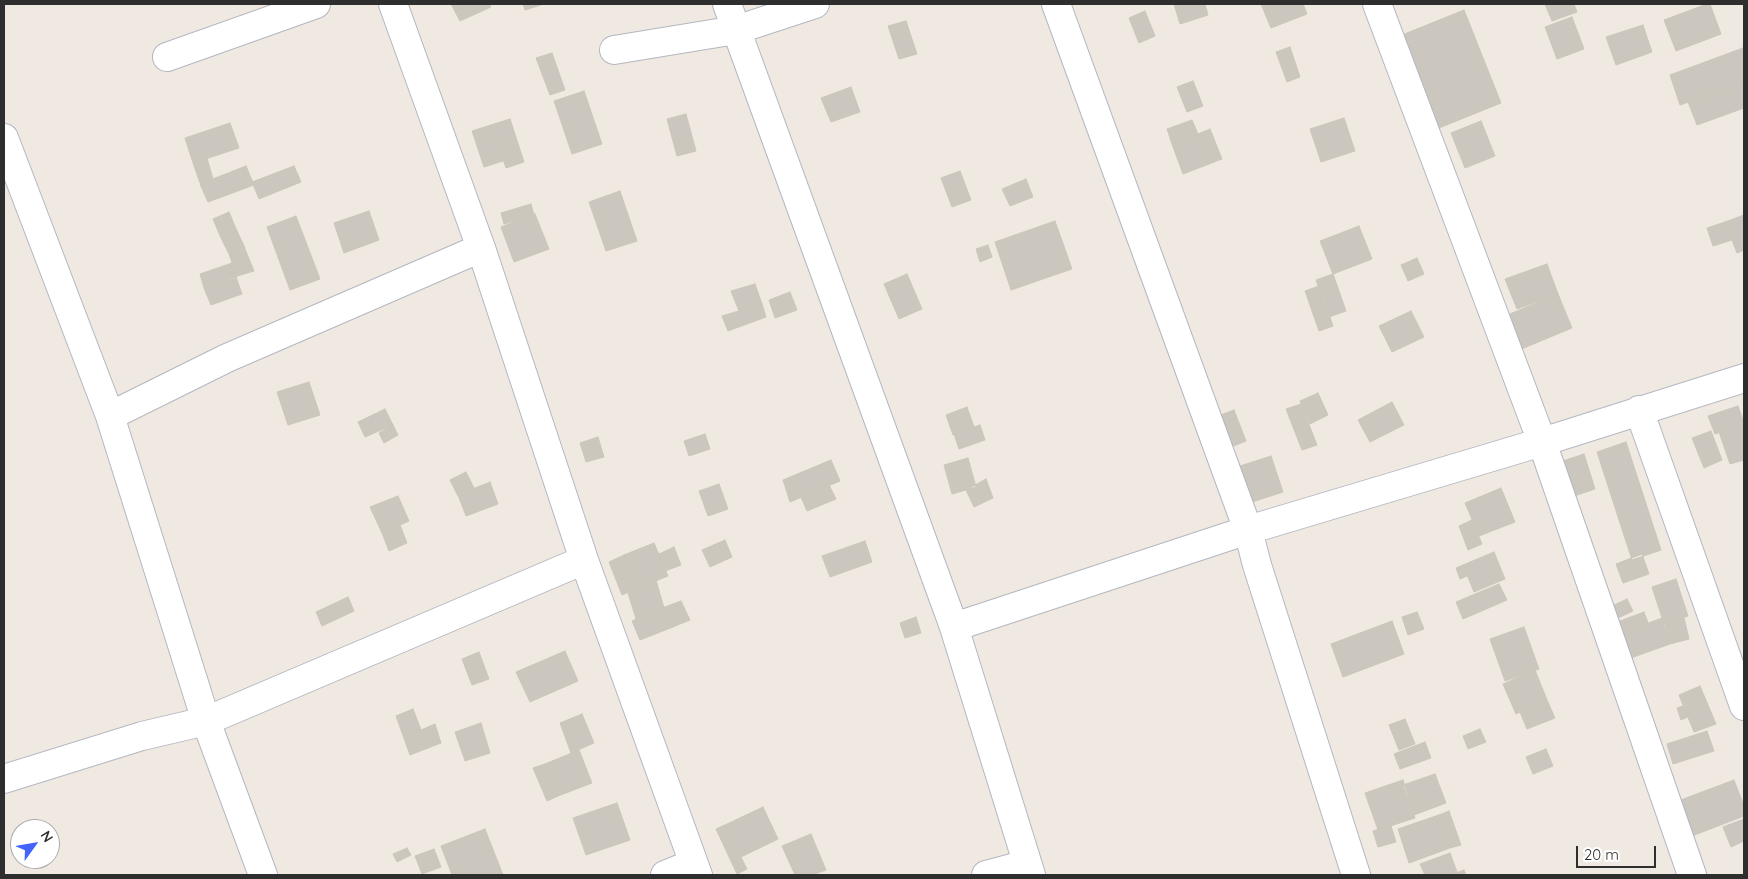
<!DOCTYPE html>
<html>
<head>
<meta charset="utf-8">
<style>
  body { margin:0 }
  #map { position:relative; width:1748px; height:879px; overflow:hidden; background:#efe9e1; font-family:Quicksand,sans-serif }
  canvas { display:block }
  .frame { position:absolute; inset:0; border:5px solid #2e2e2e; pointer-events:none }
  .north { position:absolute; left:10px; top:819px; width:50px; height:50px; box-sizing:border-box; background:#fff; border:1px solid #ababab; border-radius:50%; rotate:58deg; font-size:14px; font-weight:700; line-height:20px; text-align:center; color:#2e2e2e }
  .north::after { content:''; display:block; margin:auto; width:18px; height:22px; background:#4264fb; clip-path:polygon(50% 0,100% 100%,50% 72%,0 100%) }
  .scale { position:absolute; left:1576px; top:846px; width:80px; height:22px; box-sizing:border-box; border:2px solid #2e2e2e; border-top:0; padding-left:6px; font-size:15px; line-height:18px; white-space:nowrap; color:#2e2e2e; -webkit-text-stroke:4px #fff; paint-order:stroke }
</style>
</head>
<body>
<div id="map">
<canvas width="1748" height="879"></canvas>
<div class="frame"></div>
<div class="north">N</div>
<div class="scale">20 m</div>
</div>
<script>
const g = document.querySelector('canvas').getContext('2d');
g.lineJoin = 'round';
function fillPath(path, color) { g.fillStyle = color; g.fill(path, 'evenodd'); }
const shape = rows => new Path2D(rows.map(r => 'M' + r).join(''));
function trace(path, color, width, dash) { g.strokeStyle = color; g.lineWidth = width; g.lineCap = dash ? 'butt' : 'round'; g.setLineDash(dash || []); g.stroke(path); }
const building = shape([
  [451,4,489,4,491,7,460,21,451,4],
  [523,4,544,4,525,10,523,4],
  [1174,4,1205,4,1208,15,1180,24,1174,4],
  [1261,4,1303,4,1307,14,1271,28,1261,4],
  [1545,4,1574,4,1577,12,1552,21,1545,4],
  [1707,4,1710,4,1721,34,1676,51,1664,20,1707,4],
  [1464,10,1501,103,1439,128,1402,35,1464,10],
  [1145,11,1155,36,1139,43,1129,18,1145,11],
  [1572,17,1584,49,1557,59,1545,27,1572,17],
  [906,21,917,54,899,59,888,26,906,21],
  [1643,25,1652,52,1616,65,1606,37,1643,25],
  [1290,47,1300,77,1287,82,1276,52,1290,47],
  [1743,48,1744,83,1680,105,1670,75,1743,48],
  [552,53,565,90,550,95,536,58,552,53],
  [1193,81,1203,106,1187,112,1177,87,1193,81],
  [1744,83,1744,108,1697,125,1688,102,1744,83],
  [851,87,860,112,831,122,821,98,851,87],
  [584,91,602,144,572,154,554,101,584,91],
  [686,114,696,151,677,156,667,119,686,114],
  [1344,118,1355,151,1321,162,1310,129,1344,118],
  [510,119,524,162,506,168,491,125,510,119],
  [1192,120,1198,134,1172,144,1167,129,1192,120],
  [1481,121,1495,156,1465,168,1451,133,1481,121],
  [230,123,239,148,193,163,185,138,230,123],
  [491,125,503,161,484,167,472,131,491,125],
  [1210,129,1222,159,1209,164,1198,134,1210,129],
  [1198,134,1209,164,1183,174,1172,144,1198,134],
  [207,158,213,179,200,183,193,163,207,158],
  [246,166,254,185,208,202,200,184,246,166],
  [294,166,301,182,259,199,252,182,294,166],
  [960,171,971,200,952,207,941,178,960,171],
  [1026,179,1033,197,1010,206,1002,189,1026,179],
  [620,191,637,241,606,251,589,202,620,191],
  [531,204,534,215,504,224,501,213,531,204],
  [369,211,379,240,344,253,334,223,369,211],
  [229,212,237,231,221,238,213,219,229,212],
  [535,214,549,249,514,262,501,227,535,214],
  [1744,215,1744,250,1737,253,1725,222,1744,215],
  [296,216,320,279,290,290,267,227,296,216],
  [1055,221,1072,269,1011,290,995,242,1055,221],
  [1725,222,1732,240,1713,246,1707,228,1725,222],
  [1359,226,1372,259,1333,274,1320,241,1359,226],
  [237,231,245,248,229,254,221,238,237,231],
  [988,245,992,257,980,262,976,249,988,245],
  [245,249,254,271,237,276,229,254,245,249],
  [1417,258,1424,274,1408,281,1401,265,1417,258],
  [232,263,237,278,204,288,200,274,232,263],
  [1547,264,1558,294,1517,309,1505,279,1547,264],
  [907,274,922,309,899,319,884,284,907,274],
  [1333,274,1346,311,1329,317,1316,280,1333,274],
  [236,277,242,294,211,305,204,288,236,277],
  [755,284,762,304,739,311,731,291,755,284],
  [1319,286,1333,326,1319,331,1305,291,1319,286],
  [790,292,797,310,775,318,769,300,790,292],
  [1558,294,1572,328,1519,350,1505,316,1558,294],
  [762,304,766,317,728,331,722,316,762,304],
  [1411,311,1424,337,1392,352,1379,326,1411,311],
  [309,382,320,415,288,425,277,392,309,382],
  [1318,393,1328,415,1310,424,1300,401,1318,393],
  [1392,402,1404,425,1370,442,1358,420,1392,402],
  [1301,404,1317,445,1302,450,1286,409,1301,404],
  [1738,406,1744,423,1715,434,1708,416,1738,406],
  [967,407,974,427,953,435,946,415,967,407],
  [385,409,393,425,365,437,358,422,385,409],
  [1234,410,1246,441,1231,447,1218,416,1234,410],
  [1744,424,1744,460,1730,464,1719,432,1744,424],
  [393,425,398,435,384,443,379,433,393,425],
  [980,425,985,440,959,449,954,434,980,425],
  [1711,431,1722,460,1704,468,1692,438,1711,431],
  [705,434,710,449,689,456,684,441,705,434],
  [598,437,604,457,586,462,580,443,598,437],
  [1626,442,1661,550,1632,560,1597,452,1626,442],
  [1584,454,1595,489,1568,498,1557,463,1584,454],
  [1271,456,1283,492,1249,503,1237,467,1271,456],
  [968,458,976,487,952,494,944,465,968,458],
  [831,460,840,481,790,502,783,480,831,460],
  [466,472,474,488,458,496,450,480,466,472],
  [986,479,993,498,974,507,966,490,986,479],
  [490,482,498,504,466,516,458,495,490,482],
  [719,484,728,509,708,516,699,491,719,484],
  [829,485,836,499,807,511,801,497,829,485],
  [1501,488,1515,522,1479,536,1465,503,1501,488],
  [398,496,409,521,382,533,370,507,398,496],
  [1472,520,1482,544,1468,550,1459,526,1472,520],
  [400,525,407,543,389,551,382,533,400,525],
  [725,540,732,557,710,567,702,550,725,540],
  [865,541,872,562,830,577,822,556,865,541],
  [654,543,668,576,638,588,624,555,654,543],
  [674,547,681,565,665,571,659,554,674,547],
  [1494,552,1505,579,1474,592,1463,565,1494,552],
  [1642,554,1649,574,1623,583,1616,564,1642,554],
  [624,555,638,588,622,595,609,562,624,555],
  [1463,565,1467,576,1460,579,1456,568,1463,565],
  [1676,579,1688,616,1664,624,1652,587,1676,579],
  [656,580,664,608,636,619,628,593,656,580],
  [1499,584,1507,600,1463,619,1456,602,1499,584],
  [348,597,354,611,322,626,316,612,348,597],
  [1627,599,1633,611,1618,618,1612,606,1627,599],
  [681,601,690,620,673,627,665,607,681,601],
  [665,607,673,627,640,640,632,621,665,607],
  [1417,612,1424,629,1408,635,1402,617,1417,612],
  [1644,612,1648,623,1624,632,1620,621,1644,612],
  [916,617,921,633,905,638,900,623,916,617],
  [1662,618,1670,644,1628,659,1619,634,1662,618],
  [1684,618,1689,639,1670,644,1665,623,1684,618],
  [1392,621,1404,654,1343,677,1331,644,1392,621],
  [1524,627,1539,669,1505,681,1490,639,1524,627],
  [565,651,578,681,530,702,516,672,565,651],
  [479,652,489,679,472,685,462,659,479,652],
  [1535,670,1547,700,1516,714,1503,684,1535,670],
  [1700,686,1716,724,1694,732,1679,695,1700,686],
  [1547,700,1555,718,1527,729,1520,712,1547,700],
  [1683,706,1688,717,1681,720,1677,708,1683,706],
  [413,709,428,748,410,755,396,716,413,709],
  [582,714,594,743,571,753,560,723,582,714],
  [1405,719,1415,744,1399,750,1389,725,1405,719],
  [481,723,490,753,465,761,455,732,481,723],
  [435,724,441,743,428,748,421,730,435,724],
  [1480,729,1486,742,1468,749,1463,736,1480,729],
  [1707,731,1714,751,1673,764,1667,744,1707,731],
  [1425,742,1431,758,1400,769,1394,754,1425,742],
  [1546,749,1553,766,1533,774,1526,757,1546,749],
  [579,750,592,783,558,796,545,764,579,750],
  [545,764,558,796,547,801,533,768,545,764],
  [1435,774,1446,803,1414,815,1403,785,1435,774],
  [1403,780,1415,818,1378,830,1365,793,1403,780],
  [1734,780,1744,806,1744,816,1692,836,1678,801,1734,780],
  [617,803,630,840,586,855,573,818,617,803],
  [763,807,778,839,741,857,725,825,763,807],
  [1449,811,1461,845,1450,848,1439,815,1449,811],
  [1439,815,1450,848,1409,863,1398,829,1439,815],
  [1744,819,1744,841,1731,847,1723,827,1744,819],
  [725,825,747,869,737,874,716,829,725,825],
  [1391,826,1396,842,1378,847,1373,831,1391,826],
  [485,829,503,875,452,875,441,846,485,829],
  [811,834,826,870,812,875,795,875,782,846,811,834],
  [407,848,411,855,397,862,393,854,407,848],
  [434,849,441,867,422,874,415,856,434,849],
  [1450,853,1457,872,1449,875,1425,875,1420,864,1450,853],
  [1464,870,1466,875,1450,875,1464,870]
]);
fillPath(building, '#cbc7bf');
trace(building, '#cbc5ba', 1);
const minor = shape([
  [393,4,481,248,584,560,698,875],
  [727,4,954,627,1031,875],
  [1056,4,1248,530,1257,565,1356,875],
  [614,50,736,30,815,4],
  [167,57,316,4],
  [4,138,110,416,206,721,263,875],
  [1639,410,1744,706],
  [110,416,227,358,481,248],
  [954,627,1248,530,1542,442,1377,4],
  [4,779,142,736,206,721,584,560],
  [665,875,692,864],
  [986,875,1027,864],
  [1692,875,1542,442,1744,378]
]);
trace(minor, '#b4b7c1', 30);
trace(minor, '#fff', 28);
</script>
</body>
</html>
